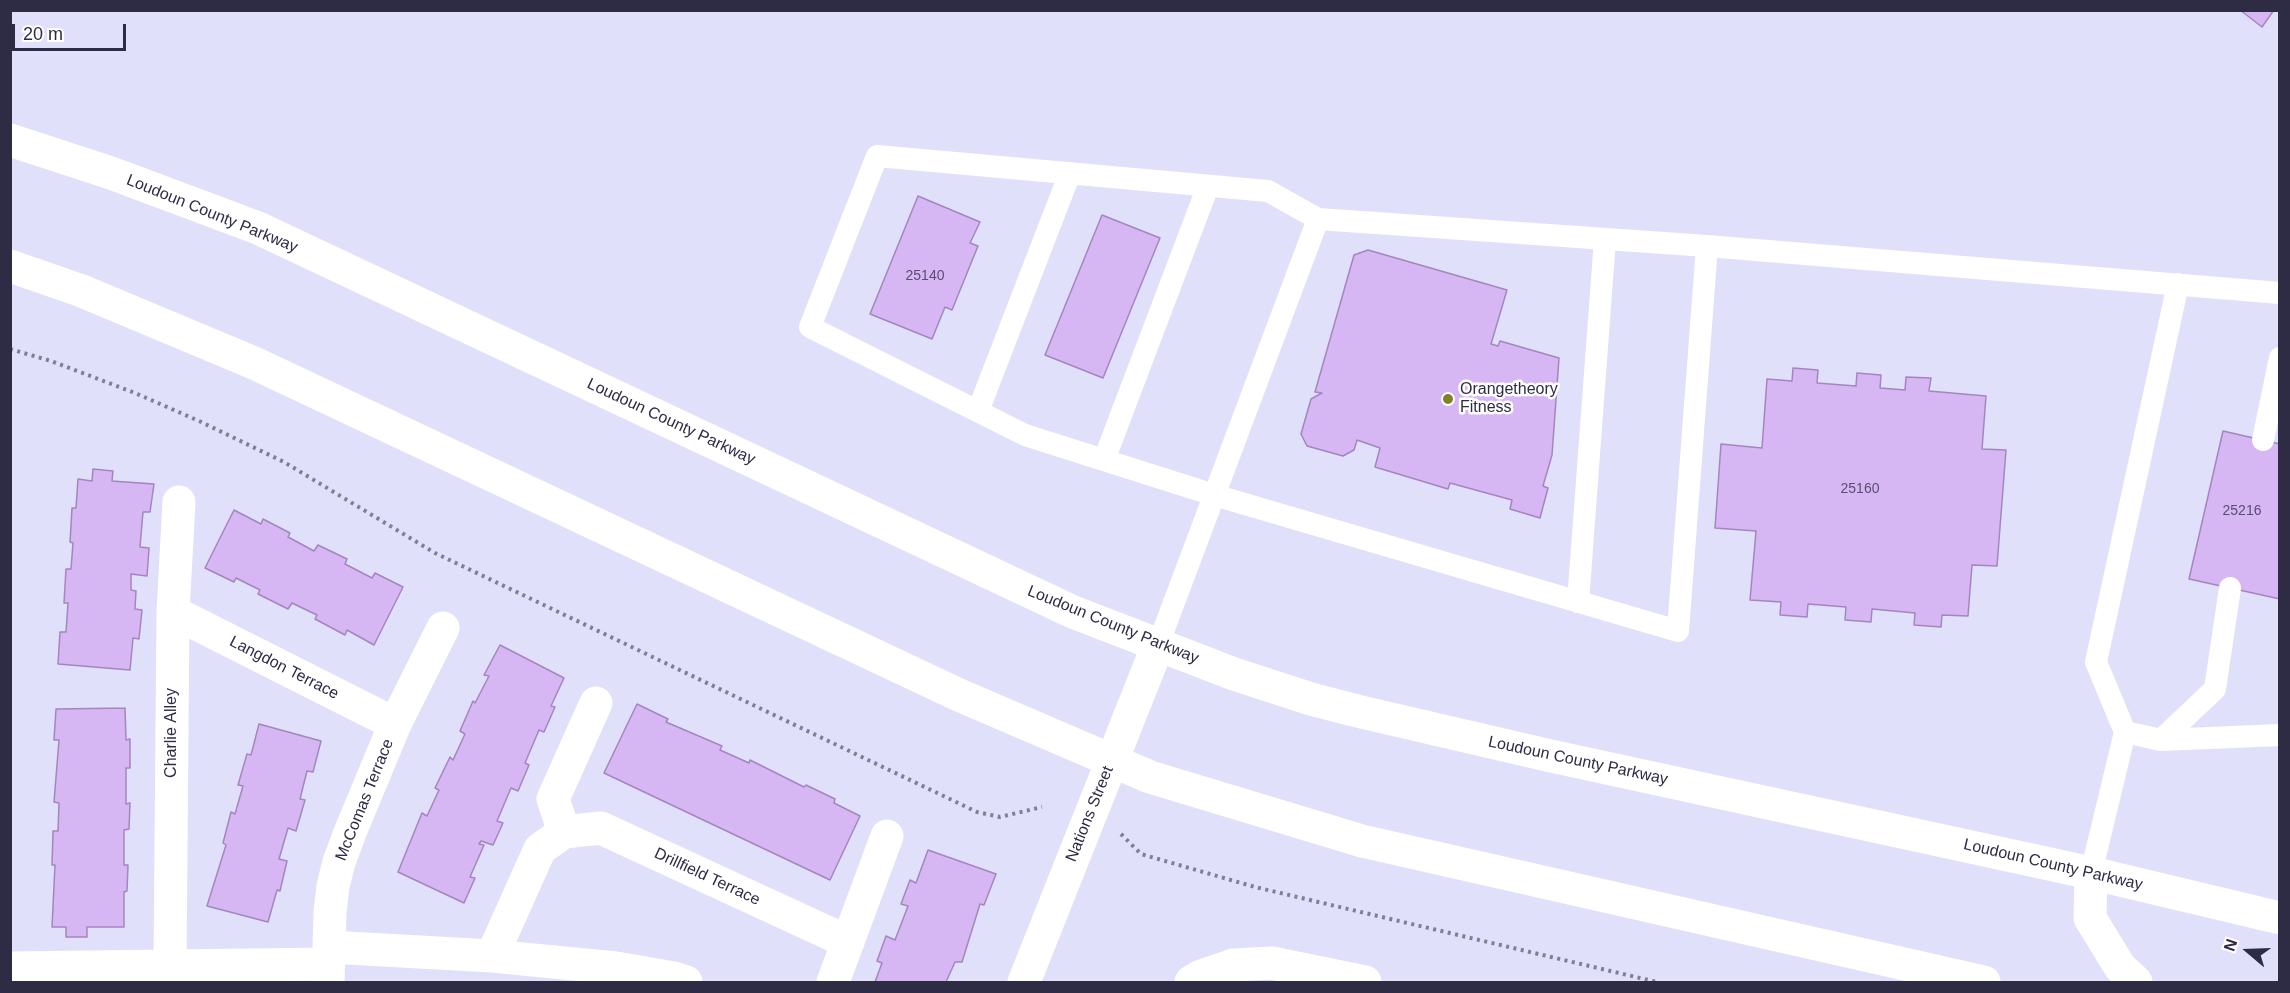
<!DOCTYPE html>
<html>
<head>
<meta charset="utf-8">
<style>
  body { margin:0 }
  #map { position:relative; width:2290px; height:993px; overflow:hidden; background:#e1e0fb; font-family:Helvetica,sans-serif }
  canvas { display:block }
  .frame { position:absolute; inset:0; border:12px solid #2e2c45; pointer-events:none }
  .north { position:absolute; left:2218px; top:921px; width:60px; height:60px; -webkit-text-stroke:4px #fff; paint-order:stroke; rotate:289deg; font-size:16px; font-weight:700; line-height:24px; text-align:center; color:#2e2c45 }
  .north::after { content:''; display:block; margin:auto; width:21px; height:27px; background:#2e2c45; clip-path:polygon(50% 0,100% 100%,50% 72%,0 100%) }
  .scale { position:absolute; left:12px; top:24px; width:114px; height:27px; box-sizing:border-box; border:3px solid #2e2c45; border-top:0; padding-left:8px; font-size:18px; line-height:21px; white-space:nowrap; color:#2e2c45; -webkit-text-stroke:4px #fff; paint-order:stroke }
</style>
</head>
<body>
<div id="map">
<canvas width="2290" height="993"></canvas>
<div class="frame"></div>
<div class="north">N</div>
<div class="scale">20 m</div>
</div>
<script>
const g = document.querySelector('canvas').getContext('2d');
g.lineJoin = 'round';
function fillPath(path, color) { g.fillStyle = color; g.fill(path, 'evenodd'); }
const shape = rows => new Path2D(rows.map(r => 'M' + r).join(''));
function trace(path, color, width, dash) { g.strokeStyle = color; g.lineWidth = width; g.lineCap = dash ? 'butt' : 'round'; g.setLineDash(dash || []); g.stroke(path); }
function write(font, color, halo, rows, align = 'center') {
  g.font = font + ' Helvetica,sans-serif'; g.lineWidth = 5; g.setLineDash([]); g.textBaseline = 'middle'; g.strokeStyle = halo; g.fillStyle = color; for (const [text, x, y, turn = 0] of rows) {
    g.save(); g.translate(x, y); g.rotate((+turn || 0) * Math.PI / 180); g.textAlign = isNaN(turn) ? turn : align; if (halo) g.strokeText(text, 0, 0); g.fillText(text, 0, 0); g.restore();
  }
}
const building = shape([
  [2240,10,2274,10,2262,27,2240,10],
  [918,196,980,222,970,243,978,246,952,310,945,307,932,339,870,314,918,196],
  [1102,215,1160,238,1103,378,1045,355,1102,215],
  [1368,250,1507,290,1491,344,1498,346,1500,341,1559,358,1552,455,1543,486,1548,488,1540,518,1510,509,1512,500,1450,483,1448,489,1375,467,1380,448,1357,440,1354,450,1343,456,1307,446,1301,434,1311,399,1322,393,1315,392,1354,255,1368,250],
  [1793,368,1818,370,1817,383,1856,386,1857,373,1881,375,1880,388,1905,390,1906,377,1931,378,1929,391,1986,396,1982,449,2006,450,1997,566,1972,565,1968,616,1942,615,1941,627,1914,625,1915,613,1872,609,1871,622,1845,620,1846,607,1808,604,1807,617,1780,615,1781,602,1750,600,1756,531,1715,528,1721,444,1762,448,1767,379,1792,381,1793,368],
  [2223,431,2280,444,2280,599,2189,579,2223,431],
  [93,469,113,471,112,481,154,484,150,512,143,512,140,547,149,548,147,576,131,574,131,590,136,591,135,609,142,610,139,639,133,638,130,670,58,664,60,632,66,632,68,603,64,603,66,569,71,569,73,543,70,542,72,508,76,508,78,479,92,481,93,469],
  [234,510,261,524,263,519,290,533,288,537,314,551,318,545,347,559,345,564,372,578,375,573,403,587,374,645,347,630,345,635,315,619,317,615,292,603,288,609,258,594,260,590,236,578,234,582,205,568,234,510],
  [500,645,564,678,551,706,555,707,544,732,539,730,525,763,529,765,518,791,511,788,497,821,503,823,493,845,481,841,479,844,484,845,470,877,475,878,464,903,398,872,422,813,427,816,439,790,435,788,450,757,453,760,465,734,460,731,473,701,475,703,489,676,484,675,500,645],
  [637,704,668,719,666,722,722,746,720,750,749,763,750,760,804,787,806,785,835,799,834,803,860,816,830,880,604,773,637,704],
  [125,708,126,740,130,739,130,768,126,768,126,804,130,803,129,829,124,830,124,865,128,865,127,891,124,892,124,927,87,927,87,937,66,937,66,927,52,927,55,865,52,865,53,831,58,831,59,803,54,802,59,740,54,740,56,709,125,708],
  [259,724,321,741,313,772,307,771,300,799,305,800,296,831,288,828,279,859,287,861,280,891,277,890,268,922,207,906,226,845,223,843,231,812,235,814,243,786,238,785,247,754,251,755,259,724],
  [928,850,996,874,984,905,980,904,962,962,955,962,946,982,875,982,882,963,877,961,886,936,895,940,908,906,901,904,910,880,916,883,928,850]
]);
fillPath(building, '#d6b6f3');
trace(building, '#a486bf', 1.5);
trace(shape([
  [10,349,51,361,135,393,199,421,284,462,435,553,977,812,1000,817,1042,807],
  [1121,834,1141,854,1255,887,1657,982]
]), '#7f7e98', 4, [3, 4.5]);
trace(shape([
  [1318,219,1268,191,877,156,810,327,1025,435,1214,495,1678,631,1707,246],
  [978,411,1070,173],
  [2263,440,2280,358],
  [1104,460,1208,186],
  [1578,602,1605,239],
  [1158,645,1318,219,1707,246,2280,293],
  [2125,732,2161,740,2280,735],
  [2161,740,2215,689,2230,588],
  [2091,873,2125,732,2096,662,2178,284]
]), '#fff', 22);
trace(shape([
  [173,612,395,724],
  [564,832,553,799,596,703],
  [329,947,492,956,540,849,564,832,601,828,848,942],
  [492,956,616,968,674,978,686,982],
  [170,965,173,612,179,502],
  [10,968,328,964],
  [328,982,330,912,333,886,339,862,351,830,395,724,443,628],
  [833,982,887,836],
  [1024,982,1158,645],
  [1191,982,1201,976,1233,965,1272,963,1365,982]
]), '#fff', 33);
trace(shape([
  [10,140,111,173,258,228,1073,612,1234,674,1311,699,1357,711,1551,756,2091,873,2280,918],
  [10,266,82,291,254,363,959,695,1150,777,1362,841,1984,982],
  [2091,873,2090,918,2120,967,2136,982]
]), '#fff', 33);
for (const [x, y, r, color] of [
  [1448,399,6,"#838029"]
]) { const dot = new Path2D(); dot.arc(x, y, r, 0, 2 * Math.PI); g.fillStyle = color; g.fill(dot); trace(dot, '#fff', 2); }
write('14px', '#584e70', null, [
  ["25140",925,276],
  ["25160",1860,489],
  ["25216",2242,511]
]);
write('16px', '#2e2c45', '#fff', [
  ["Loudoun County Parkway",212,214,22],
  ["Loudoun County Parkway",671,422,25],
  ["Loudoun County Parkway",1113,625,22],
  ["Langdon Terrace",284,668,27],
  ["Charlie Alley",172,733,-90],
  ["Loudoun County Parkway",1578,761,12],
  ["McComas Terrace",365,800,-68],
  ["Nations Street",1090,814,-68],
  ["Loudoun County Parkway",2053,865,13],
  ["Drillfield Terrace",707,877,25]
]);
write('16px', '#2e2c45', '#fff', [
  ["Orangetheory",1460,390],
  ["Fitness",1460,408]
], 'left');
</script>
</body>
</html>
